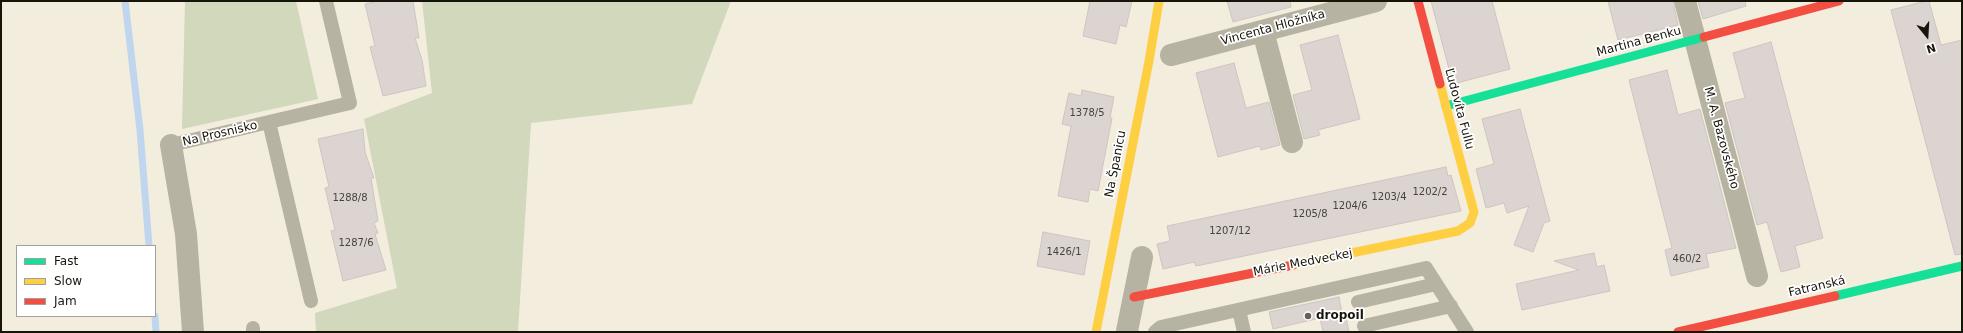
<!DOCTYPE html>
<html>
<head>
<meta charset="utf-8">
<style>
  body { margin:0 }
  #map { position:relative; width:1963px; height:333px; overflow:hidden; background:#f3eddd; font-family:"DejaVu Sans",sans-serif }
  canvas { display:block }
  .frame { position:absolute; inset:0; border:2px solid #17140a; pointer-events:none }
  .legend { position:absolute; left:16px; top:245px; width:140px; height:72px; box-sizing:border-box; background:#fff; border:1px solid #a2a19d; margin:0; padding:5px 7px; list-style:none; font-size:12px; color:#17140a }
  .legend li { display:flex; align-items:center; gap:8px; height:20px }
  .legend b { width:20px; border:1px solid #a2a19d }
  .north { position:absolute; left:1907px; top:16px; width:40px; height:40px; -webkit-text-stroke:3px #fff; paint-order:stroke; rotate:162deg; font-size:11px; font-weight:700; line-height:16px; text-align:center; color:#17140a }
  .north::after { content:''; display:block; margin:auto; width:14px; height:18px; background:#17140a; clip-path:polygon(50% 0,100% 100%,50% 72%,0 100%) }
</style>
</head>
<body>
<div id="map">
<canvas width="1963" height="333"></canvas>
<div class="frame"></div>
<ul class="legend">
<li><b style="height:5px;background:#16e098"></b>Fast</li>
<li><b style="height:5px;background:#ffcf43"></b>Slow</li>
<li><b style="height:5px;background:#f24e42"></b>Jam</li>
</ul>
<div class="north">N</div>
</div>
<script>
const g = document.querySelector('canvas').getContext('2d');
g.lineJoin = 'round';
function fillPath(path, color) { g.fillStyle = color; g.fill(path, 'evenodd'); }
const shape = rows => new Path2D(rows.map(r => 'M' + r).join(''));
function trace(path, color, width, dash) { g.strokeStyle = color; g.lineWidth = width; g.lineCap = dash ? 'butt' : 'round'; g.setLineDash(dash || []); g.stroke(path); }
function write(font, color, halo, rows, align = 'center') {
  g.font = font + ' "DejaVu Sans",sans-serif'; g.lineWidth = 3.5; g.setLineDash([]); g.textBaseline = 'middle'; g.strokeStyle = halo; g.fillStyle = color; for (const [text, x, y, turn = 0] of rows) {
    g.save(); g.translate(x, y); g.rotate((+turn || 0) * Math.PI / 180); g.textAlign = isNaN(turn) ? turn : align; if (halo) g.strokeText(text, 0, 0); g.fillText(text, 0, 0); g.restore();
  }
}
fillPath(shape([
  [185,1,296,1,318,99,182,129],
  [422,1,731,1,692,104,531,123,518,332,316,332,315,313,397,288,364,119,432,93]
]), '#d1d8bc');
trace(shape([
  [125,1,140,130,149,246],
  [155,316,156,332]
]), '#c0d5ee', 7);
const building = shape([
  [378,1,413,1,419,38,415,38,422,60,426,86,383,96,370,47,375,46,365,4,378,1],
  [1090,1,1132,1,1126,27,1120,25,1116,44,1083,36,1090,1],
  [1227,1,1290,1,1291,7,1233,22,1227,1],
  [1431,1,1492,1,1510,69,1453,84,1431,1],
  [1608,1,1673,1,1678,25,1618,40,1608,1],
  [1698,1,1745,1,1746,6,1703,19,1698,1],
  [1926,1,1929,1,1941,45,1962,40,1962,254,1955,255,1891,10,1926,1],
  [1338,35,1360,119,1318,130,1320,135,1304,139,1293,95,1312,90,1300,45,1338,35],
  [1771,42,1823,238,1795,246,1800,267,1781,272,1767,222,1757,225,1725,103,1745,98,1733,53,1771,42],
  [1234,63,1246,108,1269,102,1280,145,1261,150,1260,146,1218,157,1196,73,1234,63],
  [1667,70,1678,115,1700,109,1736,248,1706,254,1709,267,1671,276,1665,250,1672,248,1629,80,1667,70],
  [1082,90,1114,97,1110,118,1112,118,1098,191,1090,189,1088,202,1058,196,1071,126,1062,124,1069,93,1081,96,1082,90],
  [1520,109,1550,221,1544,223,1533,252,1514,245,1529,206,1507,213,1504,203,1486,208,1476,169,1494,164,1482,119,1520,109],
  [363,129,365,152,374,178,371,178,378,221,374,223,378,233,375,234,386,270,343,281,331,231,335,230,325,188,329,187,318,139,363,129],
  [1446,167,1448,176,1451,175,1461,211,1196,266,1194,262,1163,269,1157,244,1170,241,1167,226,1446,167],
  [1043,232,1090,241,1084,275,1037,266,1043,232],
  [1594,253,1597,267,1604,265,1610,291,1522,310,1516,284,1579,270,1554,261,1594,253],
  [1339,297,1342,313,1345,312,1349,332,1323,332,1320,318,1273,329,1269,312,1339,297]
]);
fillPath(building, '#dbd4d1');
trace(building, '#ccc5c3', 1);
trace(shape([
  [269,122,311,301],
  [171,145,350,103,326,1],
  [1358,302,1436,284],
  [1239,310,1244,332],
  [1364,326,1451,306],
  [253,328,253,332],
  [1155,332,1161,327,1426,268,1467,332]
]), '#b7b3a2', 14);
trace(shape([
  [1685,1,1757,276],
  [1263,31,1292,142],
  [1171,55,1376,1],
  [171,145,186,234,193,332],
  [1127,331,1142,257]
]), '#b7b3a2', 22);
trace(shape([
  [1446,106,1704,37],
  [1835,296,1962,266]
]), '#16e098', 9);
trace(shape([
  [1293,265,1458,231,1470,223,1474,212,1440,84],
  [1096,332,1149,61,1159,1]
]), '#ffcf43', 9);
trace(shape([
  [1418,1,1440,84],
  [1704,37,1839,1],
  [1134,297,1293,265],
  [1678,332,1835,296]
]), '#f24e42', 9);
for (const [x, y, r, color] of [
  [1308,316,4,"#646054"]
]) { const dot = new Path2D(); dot.arc(x, y, r, 0, 2 * Math.PI); g.fillStyle = color; g.fill(dot); trace(dot, '#fff', 1.5); }
write('10px', '#48443c', null, [
  ["1378/5",1087,113],
  ["1202/2",1430,192],
  ["1203/4",1389,197],
  ["1288/8",350,198],
  ["1204/6",1350,206],
  ["1205/8",1310,214],
  ["1207/12",1230,231],
  ["1287/6",356,243],
  ["1426/1",1064,252],
  ["460/2",1687,259]
]);
write('12px', '#17140a', '#fff', [
  ["Vincenta Hložníka",1273,28,-15],
  ["Martina Benku",1639,42,-15],
  ["Ľudovíta Fullu",1459,109,75],
  ["Na Prosnisko",220,134,-13],
  ["M. A. Bazovského",1721,138,75],
  ["Na Španicu",1116,164,-79],
  ["Márie Medveckej",1303,263,-11],
  ["Fatranská",1817,287,-13]
]);
write('bold 12px', '#17140a', '#fff', [
  ["dropoil",1316,316]
], 'left');
</script>
</body>
</html>
